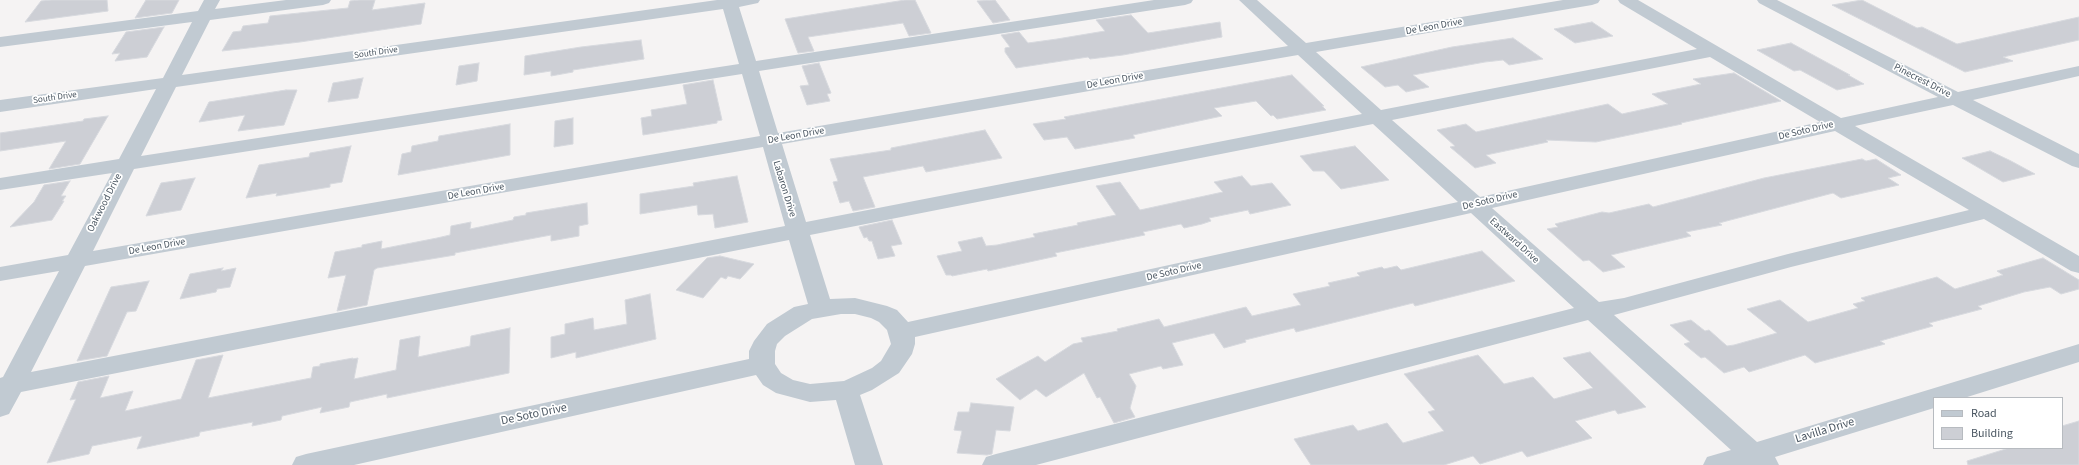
<!DOCTYPE html>
<html>
<head>
<meta charset="utf-8">
<style>
  body { margin:0 }
  #map { position:relative; width:2079px; height:465px; overflow:hidden; background:#f5f3f3; font-family:"Source Sans 3",sans-serif }
  canvas { display:block }
  .legend { position:absolute; left:1933px; top:397px; width:130px; height:52px; box-sizing:border-box; background:#fff; border:1px solid #b7bbc0; margin:0; padding:5px 7px; list-style:none; font-size:12px; color:#4a5661 }
  .legend li { display:flex; align-items:center; gap:8px; height:20px }
  .legend b { width:20px; border:1px solid #b7bbc0 }
</style>
</head>
<body>
<div id="map">
<canvas width="2079" height="465"></canvas>
<ul class="legend">
<li><b style="height:5px;background:#c1cad2"></b>Road</li>
<li><b style="height:11px;background:#cdcfd5"></b>Building</li>
</ul>
</div>
<script>
const g = document.querySelector('canvas').getContext('2d');
g.lineJoin = 'round';
function fillPath(path, color) { g.fillStyle = color; g.fill(path, 'evenodd'); }
const shape = rows => new Path2D(rows.map(r => 'M' + r).join(''));
function trace(path, color, width, dash) { g.strokeStyle = color; g.lineWidth = width; g.lineCap = dash ? 'butt' : 'round'; g.setLineDash(dash || []); g.stroke(path); }
function write(font, color, halo, rows, align = 'center') {
  g.font = font + ' "Source Sans 3",sans-serif'; g.lineWidth = 3.5; g.setLineDash([]); g.textBaseline = 'middle'; g.strokeStyle = halo; g.fillStyle = color; for (const [text, x, y, turn = 0] of rows) {
    g.save(); g.translate(x, y); g.rotate((+turn || 0) * Math.PI / 180); g.textAlign = isNaN(turn) ? turn : align; if (halo) g.strokeText(text, 0, 0); g.fillText(text, 0, 0); g.restore();
  }
}
const building = shape([
  [51,0,107,0,108,11,25,22,41,1,51,0],
  [146,0,179,0,172,13,135,18,146,0],
  [359,0,375,0,372,10,425,3,421,24,300,42,222,51,233,32,241,31,243,26,268,23,270,16,348,8,350,1,359,0],
  [905,0,915,0,931,33,909,36,903,23,808,37,814,51,798,53,785,19,905,0],
  [995,0,1010,20,993,23,977,1,995,0],
  [1862,0,1917,28,1922,27,1957,44,2079,17,2079,40,2003,57,2013,61,1965,72,1832,5,1862,0],
  [1131,15,1148,33,1220,22,1222,37,1123,55,1090,59,1088,57,1016,68,1005,52,1005,48,1010,47,1001,35,1019,32,1028,43,1057,39,1105,31,1096,20,1131,15],
  [1592,22,1613,36,1575,43,1554,29,1592,22],
  [164,27,147,57,115,61,120,53,112,54,126,32,164,27],
  [1513,38,1543,59,1509,65,1503,60,1485,62,1413,75,1429,87,1406,92,1398,85,1385,87,1361,67,1452,47,1513,38],
  [641,40,644,59,573,70,573,72,551,76,551,71,524,75,525,56,581,47,641,40],
  [1791,43,1850,75,1848,75,1864,84,1837,90,1800,70,1794,71,1757,50,1791,43],
  [479,63,477,81,456,85,459,66,479,63],
  [819,63,831,93,827,94,830,101,807,105,800,86,809,85,802,66,819,63],
  [1734,73,1781,101,1681,123,1682,124,1596,142,1546,140,1548,142,1486,155,1496,163,1475,168,1450,147,1455,146,1437,130,1466,124,1476,132,1608,104,1622,114,1668,104,1652,94,1701,84,1693,79,1734,73],
  [1292,75,1324,106,1322,106,1326,110,1277,119,1273,115,1271,116,1256,101,1214,108,1222,116,1133,135,1135,138,1075,149,1067,137,1044,140,1033,124,1066,119,1064,117,1292,75],
  [363,78,358,98,328,102,333,83,363,78],
  [713,80,722,120,717,121,717,123,643,135,641,118,652,116,651,110,687,104,683,85,713,80],
  [286,90,297,90,284,125,238,131,245,115,199,122,209,102,286,90],
  [108,116,80,164,49,169,66,141,0,151,0,133,83,121,84,119,108,116],
  [573,118,573,144,554,147,555,121,573,118],
  [510,124,510,155,398,175,402,154,411,152,412,146,438,141,439,136,510,124],
  [985,130,1002,158,926,172,923,166,863,177,875,207,853,211,849,201,840,203,833,182,838,181,830,159,891,150,891,148,985,130],
  [351,146,342,182,330,184,330,187,276,196,277,193,246,198,259,165,309,157,310,153,351,146],
  [1355,146,1389,180,1341,189,1324,171,1313,171,1300,156,1355,146],
  [1990,151,2011,161,2035,174,2003,182,1962,158,1990,151],
  [1862,159,1866,161,1876,159,1901,175,1888,178,1899,185,1841,198,1833,193,1719,223,1722,225,1686,232,1691,236,1611,255,1625,267,1603,272,1589,260,1583,261,1547,229,1558,227,1555,224,1602,212,1609,213,1649,204,1653,207,1764,178,1862,159],
  [737,176,748,222,715,228,713,214,698,215,697,205,640,214,640,194,694,186,693,183,737,176],
  [1242,176,1251,186,1272,183,1291,205,1250,214,1248,210,1209,218,1211,221,1202,224,1184,228,1181,224,1143,232,1145,235,1055,253,1057,256,988,271,987,269,952,276,951,275,946,275,937,256,962,251,958,242,982,237,986,246,997,245,1035,237,1033,234,1078,225,1077,223,1116,215,1096,186,1120,182,1140,210,1223,192,1214,182,1242,176],
  [195,178,181,210,146,216,161,183,195,178],
  [70,181,61,196,66,196,62,201,64,201,52,220,10,227,34,202,44,185,70,181],
  [587,203,588,224,579,226,579,236,551,241,551,235,455,253,455,255,377,268,374,270,367,305,337,311,346,275,328,278,335,252,362,247,362,245,382,241,381,249,437,238,450,235,451,226,471,222,470,229,513,220,514,217,526,215,526,213,587,203],
  [892,220,902,244,891,246,895,256,878,259,872,241,869,241,867,237,864,238,859,227,892,220],
  [1482,251,1515,281,1415,306,1413,303,1296,332,1294,328,1245,340,1246,342,1224,348,1214,333,1172,343,1183,365,1163,369,1161,366,1129,374,1136,386,1130,408,1135,417,1114,423,1100,397,1097,398,1084,373,1046,397,1036,389,1020,400,996,379,1038,356,1045,362,1073,344,1083,342,1081,338,1118,331,1117,329,1159,319,1164,327,1246,307,1252,316,1301,305,1293,294,1330,286,1328,283,1360,276,1357,273,1382,267,1384,269,1397,266,1401,270,1482,251],
  [720,256,754,264,740,279,728,276,726,279,721,277,703,298,676,290,707,258,720,256],
  [2043,258,2079,280,2079,289,2061,294,2050,287,2024,292,1978,306,1982,309,1929,323,1933,326,1880,341,1885,344,1815,363,1805,355,1749,372,1744,367,1724,373,1705,357,1701,358,1684,344,1690,342,1670,325,1691,320,1705,331,1709,330,1727,346,1734,345,1777,333,1747,309,1780,300,1808,322,1858,308,1853,304,1865,301,1861,298,1937,277,1955,289,2003,275,1997,271,2043,258],
  [223,268,221,271,236,268,230,287,217,289,216,292,180,299,190,274,223,268],
  [149,281,136,311,127,312,107,356,77,361,111,287,149,281],
  [650,294,656,339,576,358,576,352,551,358,551,337,565,334,565,324,593,318,594,330,627,324,625,300,650,294],
  [510,328,509,373,387,398,387,394,350,402,349,407,320,413,322,407,282,416,281,420,252,426,253,422,200,432,199,436,137,449,142,436,92,446,89,454,47,463,76,399,70,400,78,382,109,376,100,398,133,391,125,411,181,399,196,360,223,355,208,398,311,378,313,367,320,366,320,364,353,358,352,359,358,358,354,379,396,370,400,340,420,336,418,357,470,346,471,336,510,328],
  [1590,352,1646,407,1618,414,1615,410,1575,421,1592,438,1527,457,1522,451,1480,464,1473,456,1444,465,1311,465,1294,439,1353,425,1358,431,1387,423,1403,443,1444,431,1428,412,1435,410,1404,374,1478,355,1504,384,1533,377,1554,399,1593,388,1563,358,1590,352],
  [971,403,1014,407,1010,431,996,430,992,454,987,455,957,453,962,431,954,430,958,412,969,412,971,403],
  [2079,421,2079,465,1968,465,1967,461,2009,448,2062,448,2062,426,2079,421]
]);
fillPath(building, '#cdcfd5');
trace(building, '#d7d9de', 1);
fillPath(shape([
  [204,0,220,0,215,9,286,0,331,0,329,3,323,5,210,20,182,75,717,0,760,0,758,3,739,7,756,61,1154,0,1193,0,1191,3,1185,5,759,71,778,133,1288,46,1239,0,1257,0,1306,43,1563,0,1600,0,1598,3,1592,5,1316,52,1381,110,1697,49,1620,3,1618,0,1638,0,1841,118,1938,97,1759,3,1757,0,1777,0,1958,92,2079,66,2079,76,1973,100,2079,154,2079,168,2072,166,1953,105,1855,126,2079,256,2079,273,2071,271,1984,219,1791,267,1614,315,1757,442,2079,344,2079,362,1964,398,1934,398,1934,408,1775,457,1779,465,1703,465,1707,457,1731,450,1588,320,1036,465,982,465,986,457,996,454,1574,308,1471,213,915,337,915,344,912,354,899,373,872,390,860,395,883,465,855,465,836,400,810,402,776,393,763,385,756,375,354,465,292,465,296,457,306,454,749,359,749,351,754,341,767,324,794,307,808,304,789,240,21,392,9,414,0,417,0,378,3,377,59,271,0,281,0,267,68,255,112,173,0,190,0,178,119,159,156,89,0,112,0,100,163,78,192,22,0,47,0,37,198,11,204,0],
  [723,9,739,64,141,156,176,87,723,9],
  [1298,55,1362,114,806,222,782,144,1298,55],
  [1710,57,1820,122,1480,197,1392,120,1710,57],
  [742,74,760,136,93,251,134,169,742,74],
  [1373,124,1458,202,908,322,897,310,887,306,855,298,830,299,810,235,1373,124],
  [1835,131,1969,210,1788,254,1624,298,1599,302,1492,208,1835,131],
  [763,147,785,226,31,372,85,266,763,147],
  [841,314,855,314,871,318,879,322,887,330,891,344,881,361,872,368,844,381,810,384,793,380,781,373,775,364,775,351,777,344,785,336,812,319,841,314]
]), '#c1cad2');
write('9px', '#4a5661', '#fff', [
  ["South Drive",376,53,-8],
  ["South Drive",55,98,-8]
]);
write('10px', '#4a5661', '#fff', [
  ["De Leon Drive",1434,27,-10],
  ["De Leon Drive",1115,81,-10],
  ["Pinecrest Drive",1922,81,27],
  ["De Soto Drive",1806,131,-13],
  ["De Leon Drive",796,136,-10],
  ["Labaron Drive",784,189,73],
  ["De Leon Drive",476,192,-10],
  ["De Soto Drive",1490,201,-13],
  ["Oakwood Drive",105,203,-63],
  ["Eastward Drive",1514,241,42],
  ["De Leon Drive",157,247,-10],
  ["De Soto Drive",1174,272,-13]
]);
write('12px', '#4a5661', '#fff', [
  ["De Soto Drive",534,415,-12],
  ["Lavilla Drive",1825,431,-17]
]);
</script>
</body>
</html>
